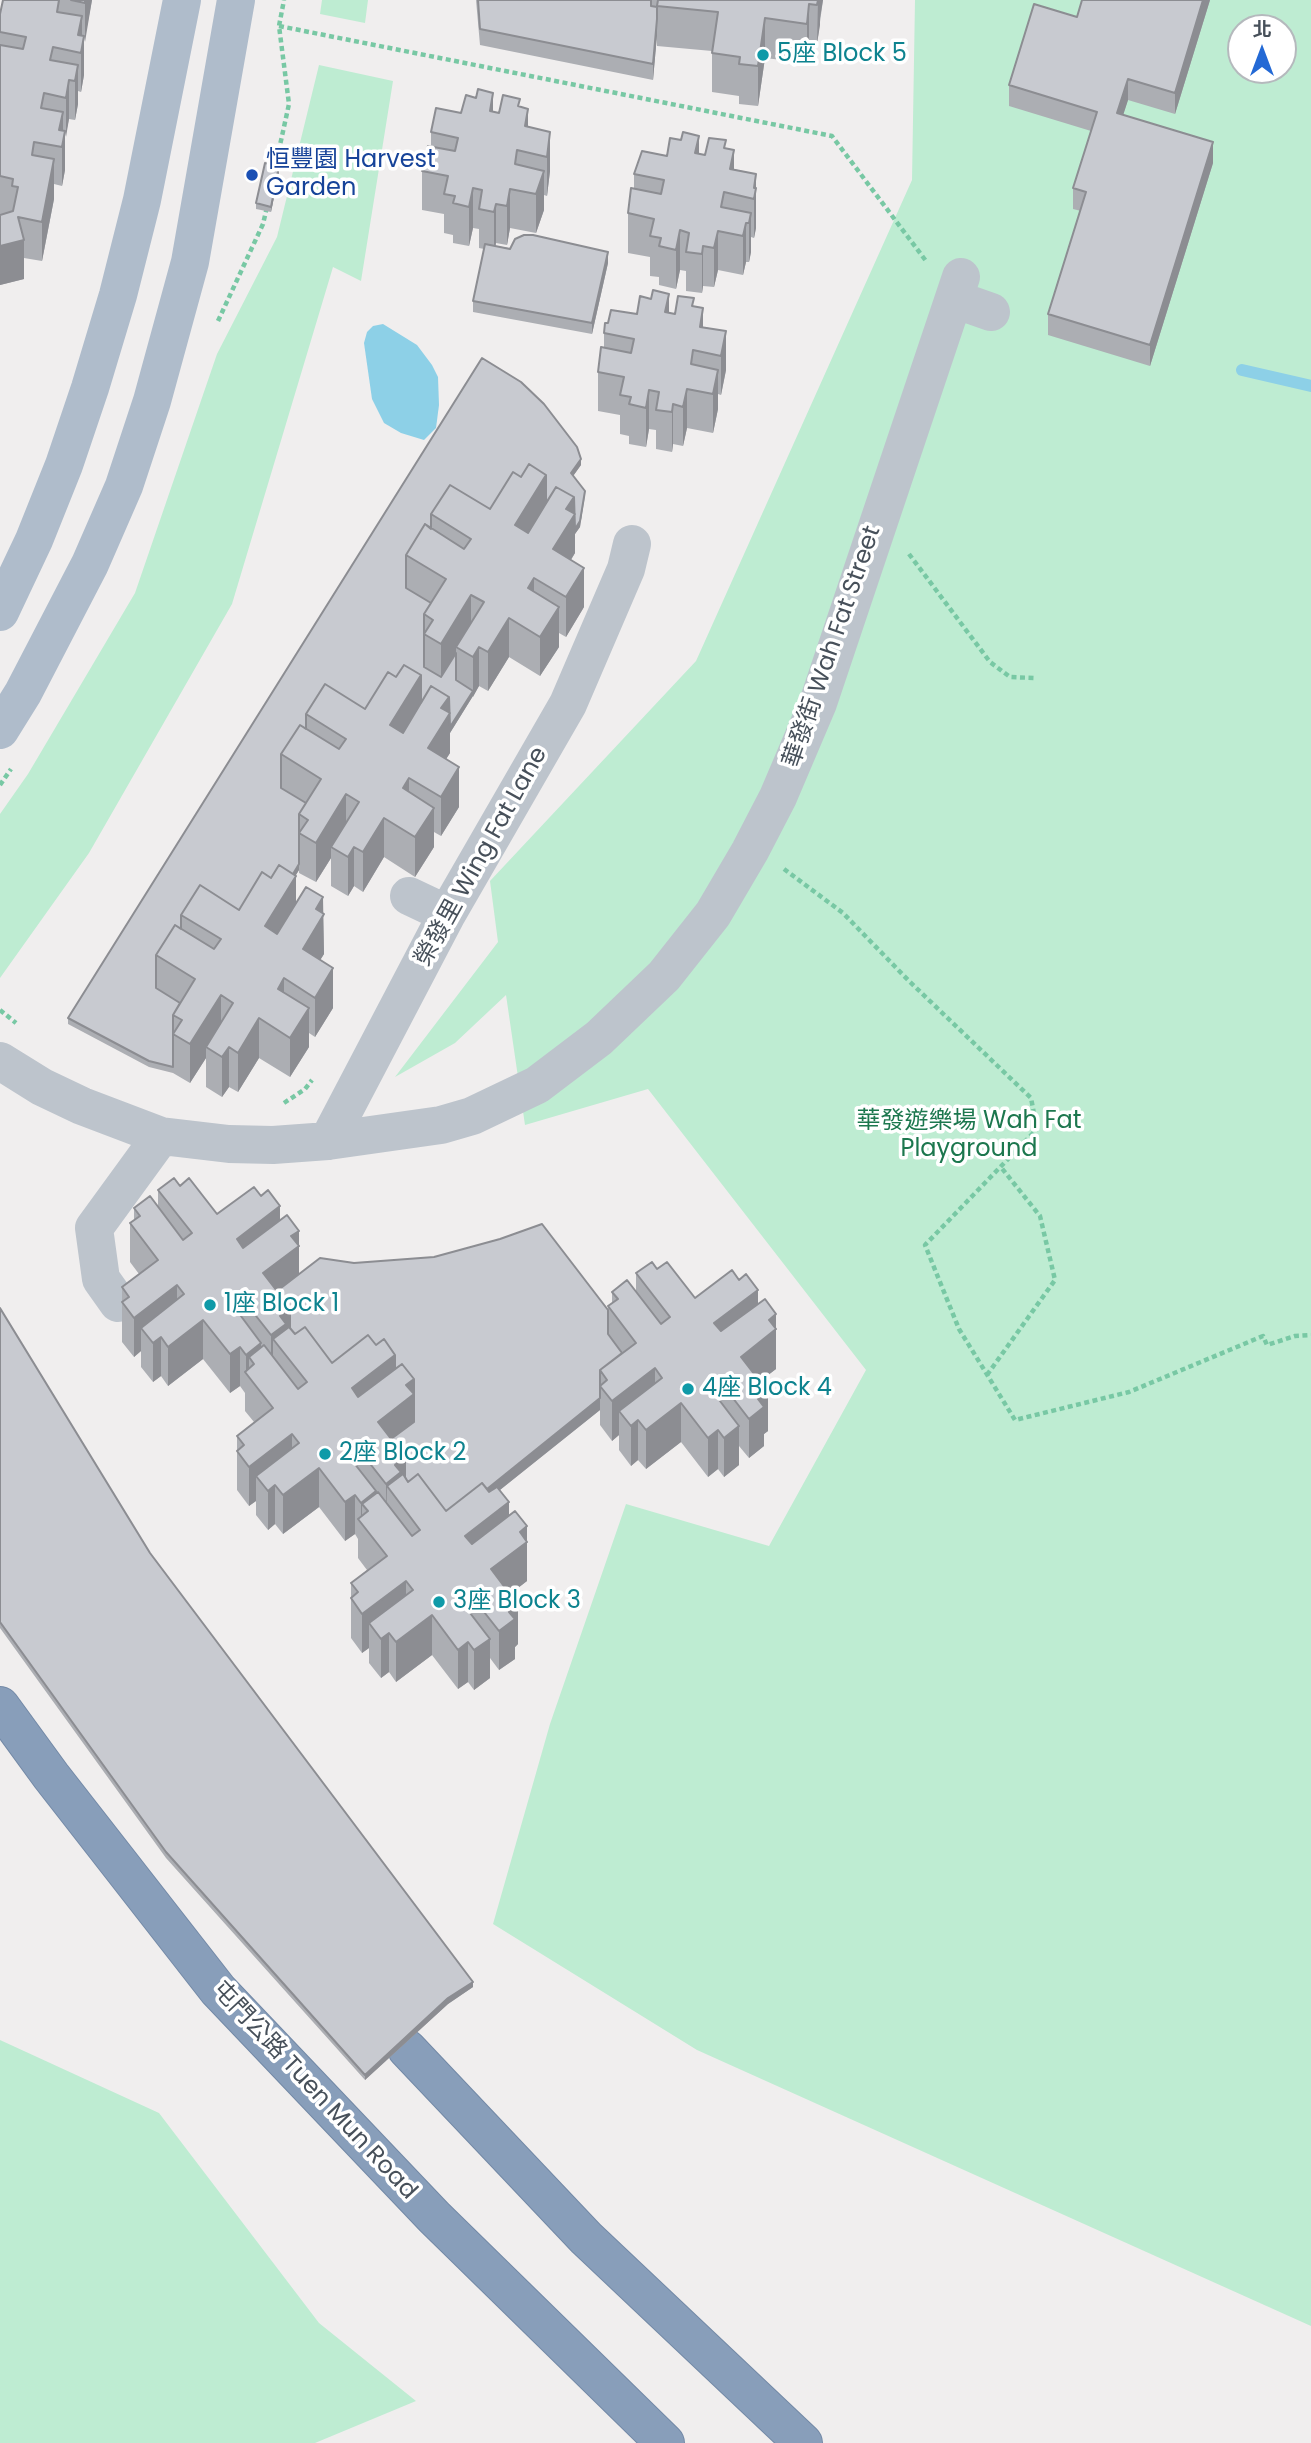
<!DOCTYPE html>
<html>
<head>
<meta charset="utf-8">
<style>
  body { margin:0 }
  #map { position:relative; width:1311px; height:2443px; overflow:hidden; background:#f0eeee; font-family:Poppins,"Noto Sans TC",sans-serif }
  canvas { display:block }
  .north { position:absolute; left:1227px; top:14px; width:70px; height:70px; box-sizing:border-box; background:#fff; border:2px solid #b5b9bd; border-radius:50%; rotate:0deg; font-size:19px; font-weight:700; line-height:28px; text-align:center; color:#47505a }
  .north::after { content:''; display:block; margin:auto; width:24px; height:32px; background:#2369d5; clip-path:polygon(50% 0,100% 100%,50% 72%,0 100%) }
</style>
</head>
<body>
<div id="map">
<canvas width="1311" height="2443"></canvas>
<div class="north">北</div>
</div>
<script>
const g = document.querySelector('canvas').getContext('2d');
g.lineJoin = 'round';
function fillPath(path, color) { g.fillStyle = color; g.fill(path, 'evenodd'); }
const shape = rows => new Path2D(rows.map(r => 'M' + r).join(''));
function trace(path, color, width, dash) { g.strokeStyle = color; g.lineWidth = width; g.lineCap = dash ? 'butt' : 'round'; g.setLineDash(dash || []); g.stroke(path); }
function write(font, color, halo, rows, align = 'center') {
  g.font = font + ' Poppins,"Noto Sans TC",sans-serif'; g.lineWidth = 7; g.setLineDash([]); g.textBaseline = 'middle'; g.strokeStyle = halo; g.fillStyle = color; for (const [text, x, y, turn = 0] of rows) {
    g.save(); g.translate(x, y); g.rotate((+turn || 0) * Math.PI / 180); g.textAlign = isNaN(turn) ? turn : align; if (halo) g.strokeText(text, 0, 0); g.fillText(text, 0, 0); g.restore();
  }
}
fillPath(shape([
  [322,0,368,0,365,23,320,14],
  [915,0,1311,0,1311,2326,697,2050,493,1924,550,1724,626,1504,769,1546,866,1370,648,1089,525,1125,506,995,455,1043,395,1077,498,942,490,881,696,661,912,180],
  [1241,28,1283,28,1283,70,1241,70],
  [319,65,393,81,361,281,333,267,232,604,89,853,0,978,0,814,28,774,135,593,217,354,277,237],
  [0,2040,159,2113,319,2323,416,2401,315,2443,0,2443]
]), '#beecd2');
fillPath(shape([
  [383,324,417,345,432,365,438,377,439,405,436,428,424,440,401,433,384,423,372,399,364,343,367,332,373,326]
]), '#8dd0e7');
trace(shape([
  [1242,370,1311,386]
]), '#8dd0e7', 12);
const highway = shape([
  [0,1706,51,1776,218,1990,434,2217,665,2443],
  [407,2049,586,2238,803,2443]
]);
trace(highway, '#7389a6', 40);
trace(shape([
  [279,26,832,136,926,261],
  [275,168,289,104,279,26,284,0],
  [218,321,263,224,267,207],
  [909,554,990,662,1010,677,1034,678],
  [0,785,11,769],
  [784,869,843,913,909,981,1031,1098,1037,1129,925,1245,959,1329,1015,1420,1129,1392,1263,1336,1267,1345,1295,1336,1311,1335],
  [0,1010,16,1023],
  [284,1103,305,1089,312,1080],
  [987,1375,1055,1280,1040,1216,1000,1166]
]), '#78c8a4', 4.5, [5, 3.5]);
trace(shape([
  [954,299,991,312],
  [409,896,447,914],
  [0,1061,42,1087,82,1106,161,1136,229,1144,273,1145,328,1141,441,1125,472,1116,537,1085,599,1038,664,976,713,914,750,851,778,797,818,703,961,277],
  [328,1141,447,914,568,704,626,569,632,544],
  [118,1303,101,1279,94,1228,161,1136]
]), '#bdc4cc', 38);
trace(shape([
  [0,612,34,540,64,465,90,388,118,295,142,200,182,0],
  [0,730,23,693,90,564,124,486,152,401,190,262,236,0]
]), '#afbccb', 38);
trace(highway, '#889eba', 38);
fillPath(shape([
  [3,0,92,0,84,42,84,75,81,92,78,91,78,104,75,120,69,119,65,137,65,170,62,186,54,184,54,199,42,261,24,258,24,279,0,285,0,14],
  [476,0,823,0,817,44,809,44,807,63,765,58,758,106,739,104,739,96,712,92,712,51,657,46,657,35,653,80,480,45],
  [1210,0,1175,114,1128,100,1123,115,1213,163,1150,366,1048,335,1048,314,1081,211,1073,209,1073,188,1091,131,1009,106,1009,85,1077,17],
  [520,106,528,127,550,132,550,171,547,196,544,195,544,210,536,233,510,228,507,245,496,243,496,246,608,263,592,334,473,312,473,301,484,249,479,248,479,229,473,228,469,246,453,243,453,235,444,233,444,214,422,210,422,171,431,147,431,132,461,113,493,111,499,113],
  [726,148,734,169,756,174,756,228,754,238,751,237,751,252,749,262,746,262,743,275,718,270,714,287,703,286,702,293,686,291,686,271,680,270,676,289,659,285,659,277,650,276,650,257,628,253,628,213,634,188,634,174,667,156,699,154,705,155],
  [279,172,271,212,256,209,256,203],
  [694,307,703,327,726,331,726,370,721,395,718,394,718,409,713,433,687,428,683,446,673,444,672,452,656,449,656,430,649,429,646,447,629,444,629,436,620,434,620,415,598,411,598,372,604,348,604,333,608,323,637,314,669,313,675,314],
  [482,358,581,465,573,476,585,496,580,527,575,534,575,553,571,560,584,607,566,637,559,633,559,647,540,676,509,657,488,691,479,686,450,733,450,753,446,759,459,807,441,836,434,832,434,847,415,877,384,857,363,892,354,886,348,896,331,886,331,858,316,882,299,873,299,870,296,875,296,903,323,914,324,954,320,960,333,1008,315,1037,309,1033,309,1047,290,1077,259,1058,238,1092,229,1087,222,1097,206,1087,206,1058,190,1083,173,1073,149,1067,68,1024,68,1018],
  [180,1186,217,1214,280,1220,299,1275,608,1310,608,1306,612,1304,612,1292,636,1291,636,1273,657,1269,695,1298,758,1304,776,1314,776,1369,760,1381,768,1431,764,1434,764,1446,749,1458,739,1446,739,1465,724,1477,718,1469,708,1477,681,1442,646,1469,638,1460,631,1466,619,1450,619,1435,612,1441,600,1425,600,1410,500,1490,509,1516,527,1581,510,1594,518,1644,515,1647,515,1659,499,1670,490,1658,490,1678,474,1690,468,1682,458,1689,432,1655,396,1682,389,1672,381,1678,369,1663,369,1648,362,1653,351,1638,351,1583,367,1570,358,1558,358,1539,355,1534,345,1541,319,1507,283,1534,275,1524,268,1530,256,1515,256,1501,249,1506,237,1490,237,1436,254,1422,245,1411,245,1393,240,1386,230,1393,203,1359,168,1386,161,1376,153,1382,141,1367,141,1351,134,1357,122,1342,122,1287,139,1274,130,1262,130,1223,134,1220,134,1208,158,1207,158,1190],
  [0,1308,150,1553,473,1987,448,2004,365,2080,166,1858,0,1628]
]), '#acaeb3');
fillPath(shape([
  [85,0,92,0,85,42],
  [818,0,820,0,820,25,817,44],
  [820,0,823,0,820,18],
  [1203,0,1210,0,1175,114,1175,93],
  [809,4,809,44,807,63,807,24],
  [82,16,82,46,84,36,84,75,81,92,81,53,78,35],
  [765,18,765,58,758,106,758,66],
  [657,19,657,35,653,80,653,64],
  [78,65,78,104,75,120,75,81],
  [1128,79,1128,100,1117,134,1117,113],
  [69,80,69,119,66,137,66,98],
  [493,93,493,133,490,111],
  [528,109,528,148,525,126],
  [63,112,63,140,65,131,65,170,62,186,62,147,59,130],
  [550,132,550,171,547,196,547,157],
  [699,136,699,175,695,153],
  [1213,142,1213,163,1150,366,1150,345],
  [734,150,734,189,730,169],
  [54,159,54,199,42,261,42,222],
  [279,166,279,172,271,212,271,207],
  [544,171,544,210,536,233,536,194],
  [756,174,756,228,754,238,754,188],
  [473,188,473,228,469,246,469,207],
  [510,189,510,228,507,245,507,206],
  [496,204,496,243,494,251,494,212],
  [751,213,751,252,749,262,749,223],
  [746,223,746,262,743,275,743,236],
  [680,230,680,270,676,289,676,250],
  [718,231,718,270,714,287,714,248],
  [24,240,24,279,0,285,0,246],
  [703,246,703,286,702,293,702,254],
  [608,252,608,263,592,334,592,323],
  [669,294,669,333,665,312],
  [703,308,703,347,700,327],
  [726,331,726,370,721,395,721,356],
  [718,370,718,409,713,433,713,394],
  [687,389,687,428,683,446,683,407],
  [649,390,649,429,646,447,646,408],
  [673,404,673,444,672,452,672,412],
  [581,459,581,465,571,479,571,473],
  [546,475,546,514,517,560,515,525],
  [585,491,580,527,575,534,575,553,553,588,553,549,566,509,574,497],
  [584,568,584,607,566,637,566,597],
  [534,578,534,618,528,588],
  [471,595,471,634,456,647,456,658,441,683,441,644],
  [559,607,559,647,540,676,540,637],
  [509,618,509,657,488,691,488,652],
  [479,647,479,686,473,697,473,657],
  [421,675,421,714,392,760,390,725],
  [473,691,473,696,450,733,450,753,428,788,428,748,441,708,449,697],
  [459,767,459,807,441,836,441,797],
  [409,778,409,817,403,788],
  [346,794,346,834,331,847,331,858,316,882,316,843],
  [434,808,434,847,415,877,415,837],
  [384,818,384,857,363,892,363,852],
  [354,847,354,886,348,896,348,857],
  [299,864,299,870,270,916,270,911],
  [296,876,296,915,265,965,265,926],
  [323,897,324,954,303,988,303,949,316,909],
  [333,968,333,1008,315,1037,315,998],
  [284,978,284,1018,278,989],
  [221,995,221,1034,206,1047,206,1058,190,1083,190,1044],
  [309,1008,309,1047,290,1077,290,1038],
  [259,1018,259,1058,238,1092,238,1053],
  [229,1047,229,1087,222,1097,222,1057],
  [280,1206,280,1245,237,1278,237,1239],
  [299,1231,299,1285,271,1306,263,1273,291,1236],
  [177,1285,177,1324,141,1328,141,1351,134,1357,134,1318],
  [758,1290,758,1329,714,1362,714,1323],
  [238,1293,238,1332,229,1300],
  [290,1308,290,1348,273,1339,273,1373,271,1375,271,1335,280,1316],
  [776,1314,776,1369,741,1396,741,1357,769,1320],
  [203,1320,203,1359,168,1386,168,1347],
  [161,1337,161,1376,153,1382,153,1343],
  [261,1343,261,1382,254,1364,249,1357,249,1376,246,1372,246,1355],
  [240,1347,240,1386,230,1393,230,1354],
  [395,1355,395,1394,360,1421,352,1388],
  [655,1368,655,1408,619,1411,619,1435,612,1441,612,1401],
  [716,1376,716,1415,707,1384],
  [414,1379,414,1433,380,1459,378,1422,406,1385],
  [768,1392,768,1431,764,1434,764,1446,749,1458,749,1419,758,1399],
  [600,1398,600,1410,441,1537,441,1526],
  [681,1403,681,1442,646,1469,646,1430],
  [638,1420,638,1460,631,1466,631,1426],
  [739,1426,739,1465,724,1477,724,1438],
  [718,1430,718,1469,708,1477,708,1438],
  [292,1434,292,1473,275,1486,275,1524,268,1530,268,1491,256,1476,256,1501,249,1506,249,1467],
  [353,1442,353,1481,343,1449],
  [405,1457,405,1497,387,1486,386,1523,386,1484,395,1465],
  [319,1468,319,1507,283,1534,283,1495],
  [376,1491,376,1530,368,1511,362,1504,362,1524,361,1522,361,1503],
  [355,1495,355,1534,345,1541,345,1502],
  [509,1502,509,1541,465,1575,465,1536],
  [527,1526,527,1581,491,1609,491,1569,520,1532],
  [406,1581,406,1620,389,1633,389,1672,381,1678,381,1639,369,1623,369,1648,362,1653,362,1614],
  [466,1589,466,1628,457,1596],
  [518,1605,518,1644,515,1647,515,1659,499,1670,499,1631,509,1612],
  [432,1615,432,1655,396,1682,396,1642],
  [490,1639,490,1678,474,1690,474,1650],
  [468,1642,468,1682,458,1689,458,1650],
  [473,1982,473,1987,448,2004,365,2080,365,2075,448,1998]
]), '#8c8d92');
const building = shape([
  [3,0,59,0,57,12,82,16,78,35,84,36,81,53,53,47,50,60,78,65,75,81,69,80,66,98,44,93,41,108,63,112,59,130,65,131,62,147,34,142,32,155,54,159,42,222,18,217,24,240,0,246,0,215,13,211,18,187,12,186,13,179,0,176,0,45,23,49,26,37,0,32,0,14,3,0],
  [71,0,85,0,85,3,71,0],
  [478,0,651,0,651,6,657,7,657,19,653,64,480,29,478,0],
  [658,0,818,0,817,5,809,4,807,24,765,18,758,66,739,64,740,57,712,53,718,12,657,6,658,0],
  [1082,0,1203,0,1175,93,1128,79,1117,113,1213,142,1150,345,1048,314,1086,192,1073,188,1097,112,1009,85,1034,4,1077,17,1082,0],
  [478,89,493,93,490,111,499,113,503,95,520,99,518,106,528,109,525,126,550,132,547,157,517,150,515,164,544,171,536,194,510,189,507,206,496,204,494,212,479,209,482,190,473,188,469,207,453,203,455,196,444,194,448,176,422,171,428,146,455,151,458,138,431,132,436,108,461,113,466,95,476,98,478,89],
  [683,132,699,136,695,153,705,155,709,138,726,140,724,148,734,150,730,169,756,174,754,188,756,188,754,199,724,192,721,207,751,213,749,223,746,223,743,236,718,231,714,248,703,246,702,254,686,252,689,233,680,230,676,250,659,246,661,238,650,236,654,219,628,213,631,188,661,194,664,180,634,174,642,151,667,156,670,138,681,140,683,132],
  [265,163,279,166,271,207,256,203,265,163],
  [524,235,533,235,608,252,592,323,473,301,485,244,510,249,515,239,524,235],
  [653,290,669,294,665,312,675,314,678,296,694,298,692,306,703,308,700,327,726,331,721,356,693,350,691,364,718,370,713,394,687,389,683,407,673,404,672,412,656,410,659,392,649,390,646,408,629,404,631,397,620,395,624,377,598,372,601,347,631,353,634,339,604,333,605,323,608,323,611,310,637,314,640,296,651,299,653,290],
  [482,358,521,382,544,404,577,447,581,459,571,473,585,491,580,521,575,529,574,497,556,487,546,503,546,475,529,464,521,477,513,472,490,509,450,485,431,514,431,529,425,524,406,555,406,588,431,603,424,614,424,667,441,677,456,653,456,680,473,691,450,727,449,697,431,686,421,703,421,675,404,665,396,677,388,672,365,709,325,684,306,714,306,729,300,725,281,754,281,788,306,803,299,814,299,864,293,874,279,865,271,878,262,872,239,910,200,885,181,915,181,929,175,925,156,955,156,988,180,1003,173,1015,173,1067,149,1061,68,1018,482,358],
  [529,464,546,475,515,525,528,533,556,487,574,497,566,509,575,514,553,549,584,568,566,597,534,578,528,588,559,607,540,637,509,618,488,652,479,647,473,657,456,647,484,602,471,595,441,644,424,634,433,620,424,614,446,579,406,555,425,524,464,549,471,539,431,514,450,485,490,509,513,472,521,477,529,464],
  [404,665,421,675,390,725,403,733,431,686,449,697,441,708,450,713,428,748,459,767,441,797,409,778,403,788,434,808,415,837,384,818,363,852,354,847,348,857,331,847,359,802,346,794,316,843,299,833,308,820,299,814,321,779,281,754,300,725,339,749,346,739,306,714,325,684,365,709,388,672,396,677,404,665],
  [279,865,296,876,265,926,277,934,306,887,323,897,316,909,324,914,303,949,333,968,315,998,284,978,278,989,309,1008,290,1038,259,1018,238,1053,229,1047,222,1057,206,1047,233,1003,221,995,190,1044,173,1034,182,1020,173,1015,195,979,156,955,175,925,214,949,221,939,181,915,200,885,239,910,262,872,271,878,279,865],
  [174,1178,180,1186,189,1178,217,1214,254,1187,261,1196,268,1190,280,1206,237,1239,243,1248,287,1215,299,1231,291,1236,299,1246,263,1273,290,1308,280,1316,286,1324,271,1335,238,1293,229,1300,261,1343,246,1355,240,1347,230,1354,203,1320,168,1347,161,1337,153,1343,141,1328,184,1294,177,1285,134,1318,122,1302,129,1297,122,1287,158,1260,130,1223,140,1216,134,1208,150,1196,183,1240,192,1233,158,1190,174,1178],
  [542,1224,608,1310,608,1334,622,1353,600,1370,600,1398,487,1489,482,1483,446,1511,418,1474,408,1482,405,1477,405,1457,391,1439,414,1422,414,1379,402,1364,395,1369,395,1355,384,1339,376,1345,368,1335,332,1363,305,1327,295,1334,290,1328,290,1308,277,1291,320,1258,354,1263,434,1257,500,1239,542,1224],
  [652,1262,657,1269,667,1262,695,1298,732,1270,739,1280,746,1274,758,1290,714,1323,721,1331,765,1299,776,1314,769,1320,776,1329,741,1357,768,1392,758,1399,764,1407,749,1419,716,1376,707,1384,739,1426,724,1438,718,1430,708,1438,681,1403,646,1430,638,1420,631,1426,619,1411,662,1378,655,1368,612,1401,600,1386,607,1380,600,1370,636,1343,608,1306,618,1299,612,1292,627,1280,661,1324,670,1317,636,1273,652,1262],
  [0,1308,150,1553,473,1982,448,1998,365,2075,166,1852,0,1622,0,1308],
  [289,1327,295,1334,305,1327,332,1363,368,1335,376,1345,384,1339,395,1355,352,1388,358,1397,402,1364,414,1379,406,1385,414,1394,378,1422,405,1457,395,1465,401,1472,386,1484,353,1442,343,1449,376,1491,361,1503,355,1495,345,1502,319,1468,283,1495,275,1485,268,1491,256,1476,299,1443,292,1434,249,1467,237,1451,244,1445,237,1436,273,1408,245,1372,254,1364,249,1357,264,1345,298,1389,307,1382,273,1339,289,1327],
  [403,1474,408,1482,418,1474,446,1511,482,1483,489,1492,497,1487,509,1502,465,1536,472,1544,515,1511,527,1526,520,1532,527,1542,491,1569,518,1605,509,1612,515,1619,499,1631,466,1589,457,1596,490,1639,474,1650,468,1642,458,1650,432,1615,396,1642,389,1633,381,1639,369,1623,413,1590,406,1581,362,1614,351,1598,358,1592,351,1583,387,1556,358,1519,368,1511,362,1504,378,1492,412,1536,420,1530,387,1486,403,1474]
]);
fillPath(building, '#c8cad0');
trace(building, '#8c8d92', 2);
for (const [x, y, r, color] of [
  [763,55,7,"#0f9aa8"],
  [252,175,7,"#1a4fb4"],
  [210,1305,7,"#0f9aa8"],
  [688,1389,7,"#0f9aa8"],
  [325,1454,7,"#0f9aa8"],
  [439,1602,7,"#0f9aa8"]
]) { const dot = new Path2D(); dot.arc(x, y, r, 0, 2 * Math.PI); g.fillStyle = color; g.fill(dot); trace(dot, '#fff', 2.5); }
write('24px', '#0d838f', '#fff', [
  ["5座 Block 5",777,55],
  ["1座 Block 1",224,1305],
  ["4座 Block 4",702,1389],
  ["2座 Block 2",339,1454],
  ["3座 Block 3",453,1602]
], 'left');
write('24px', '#164399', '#fff', [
  ["恒豐園 Harvest",266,161],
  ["Garden",266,189]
], 'left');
write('24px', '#47505a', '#fff', [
  ["華發街 Wah Fat Street",833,647,-71],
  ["榮發里 Wing Fat Lane",482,857,-61],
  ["屯門公路 Tuen Mun Road",314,2091,47]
]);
write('24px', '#1c774e', '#fff', [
  ["華發遊樂場 Wah Fat",969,1122],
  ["Playground",969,1150]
]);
</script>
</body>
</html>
